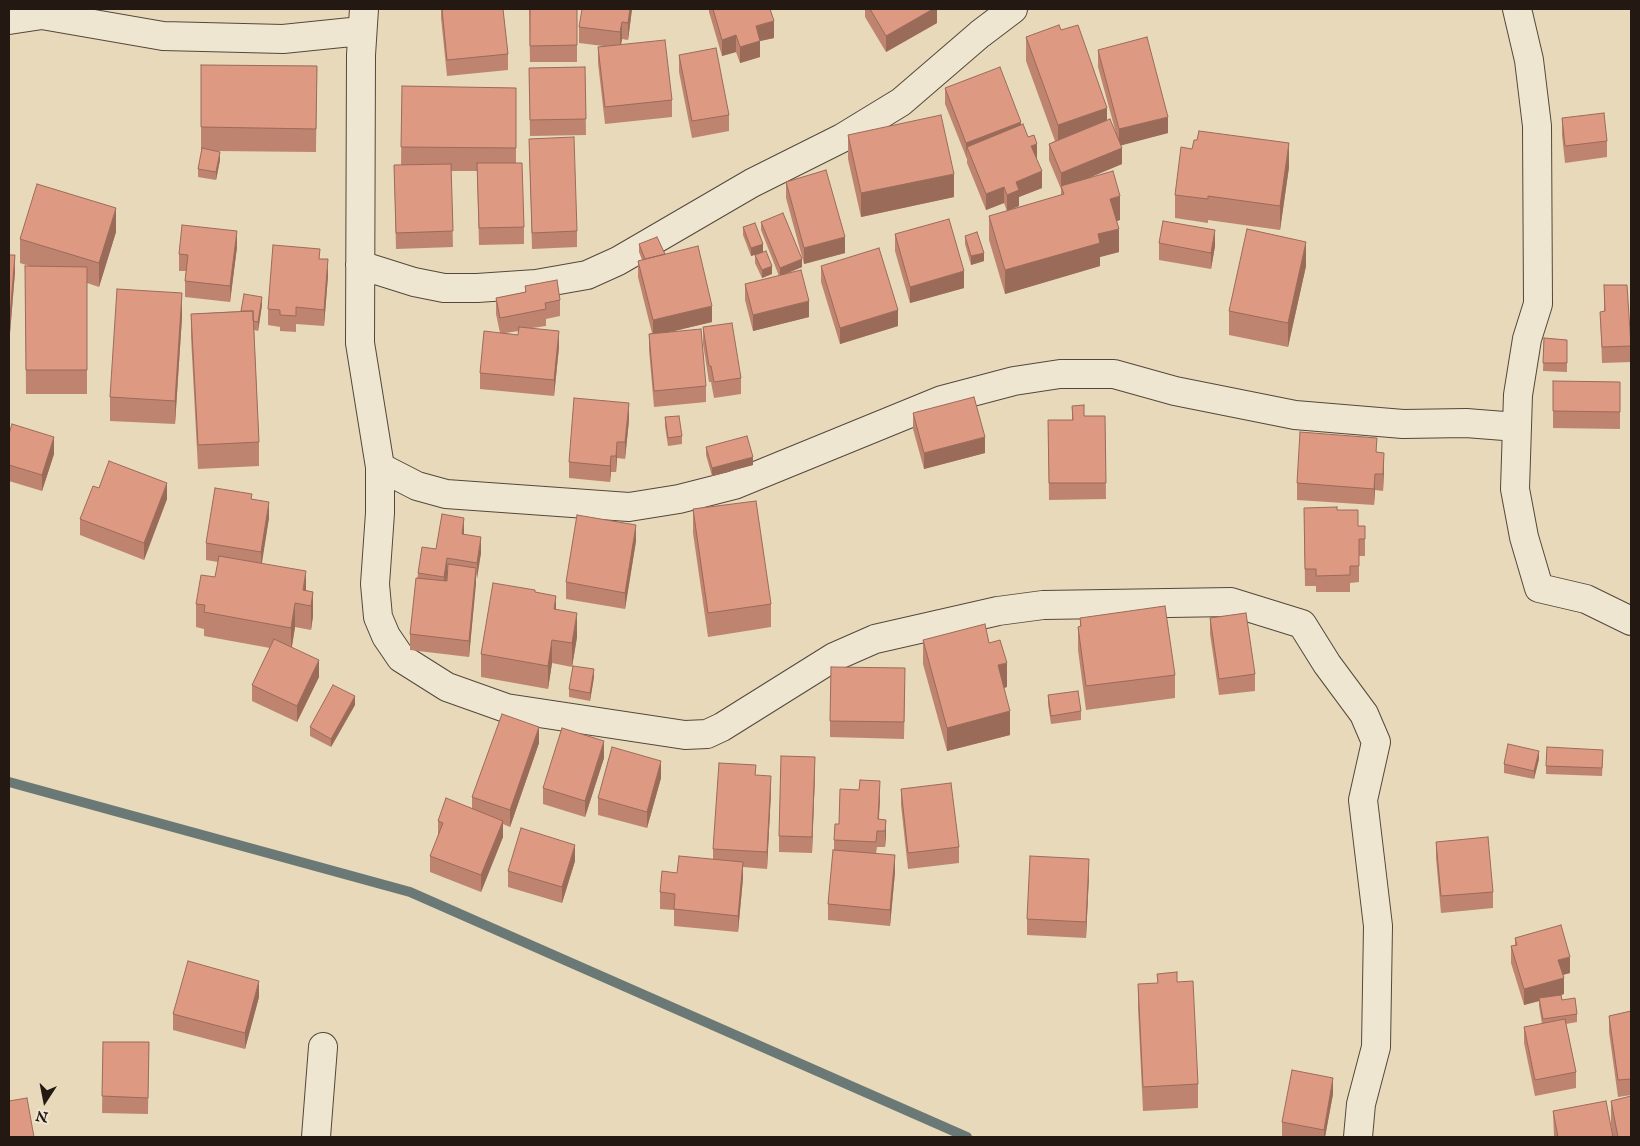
<!DOCTYPE html>
<html>
<head>
<meta charset="utf-8">
<style>
  body { margin:0 }
  #map { position:relative; width:1640px; height:1146px; overflow:hidden; background:#e7d9b9; font-family:"IM FELL English",serif }
  canvas { display:block }
  .frame { position:absolute; inset:0; border:10px solid #231812; pointer-events:none }
  .north { position:absolute; left:20px; top:1076px; width:50px; height:50px; -webkit-text-stroke:4px #efe6d2; paint-order:stroke; rotate:191deg; font-size:14px; font-weight:700; line-height:20px; text-align:center; color:#231812 }
  .north::after { content:''; display:block; margin:auto; width:18px; height:22px; background:#231812; clip-path:polygon(50% 0,100% 100%,50% 72%,0 100%) }
</style>
</head>
<body>
<div id="map">
<canvas width="1640" height="1146"></canvas>
<div class="frame"></div>
<div class="north">N</div>
</div>
<script>
const g = document.querySelector('canvas').getContext('2d');
g.lineJoin = 'round';
const shape = rows => new Path2D(rows.map(r => 'M' + r).join(''));
function trace(path, color, width, dash) { g.strokeStyle = color; g.lineWidth = width; g.lineCap = dash ? 'butt' : 'round'; g.setLineDash(dash || []); g.stroke(path); }
function fillPath(path, color) { g.fillStyle = color; g.fill(path, 'evenodd'); }
trace(shape([
  [9,782,410,892,967,1137]
]), '#6a7876', 10);
const street = shape([
  [364,9,361,55,360,343,380,467,380,513,375,584,378,617,386,636,401,658,447,687,506,708,685,735,707,734,722,727,834,657,875,639,998,611,1043,605,1231,602,1302,624,1327,664,1364,714,1376,742,1363,800,1378,926,1376,1047,1361,1104,1358,1137],
  [1517,9,1529,60,1537,126,1538,304,1527,339,1518,395,1515,489,1524,537,1539,588,1586,599,1631,621],
  [9,20,42,15,163,36,283,39,361,31],
  [360,265,414,282,444,288,477,288,536,284,587,275,618,261,752,183,842,138,901,102,980,34,1013,9],
  [380,467,417,486,446,494,629,507,679,499,734,485,942,400,1014,381,1060,374,1114,374,1175,391,1295,415,1403,424,1466,423,1517,427],
  [316,1137,323,1047]
]);
trace(street, '#54483c', 30);
trace(street, '#efe6d2', 28);
fillPath(shape([
  [441,9,503,9,508,54,508,70,447,76,441,18],
  [529,9,577,9,577,62,530,62],
  [632,9,628,40,622,39,621,45,672,100,672,117,605,124,598,63,598,47,603,46,579,43,579,27],
  [709,9,770,9,774,38,760,41,760,57,740,63,736,52,722,56,709,12],
  [865,9,937,9,937,23,886,52,865,17],
  [1061,30,1107,121,1116,133,1098,67,1098,50,1168,133,1121,145,1122,164,1091,177,1120,220,1117,221,1119,252,1100,257,1100,266,1005,294,989,240,989,216,1007,211,1004,203,986,210,967,163,967,159,945,104,945,88,1021,125,1037,160,1042,188,1019,197,1019,206,1009,210,1061,195,1061,189,1049,160,1049,144,1055,141,1026,61,1026,37],
  [679,55,729,115,729,131,692,138,679,72],
  [201,65,317,66,316,152,216,151,220,160,216,180,198,177,198,169,202,151,201,151],
  [585,67,586,135,530,136,529,68],
  [402,86,516,88,516,163,524,227,524,244,479,245,477,171,451,171,453,247,396,249,394,165,401,165],
  [1562,118,1607,141,1607,157,1565,163,1562,135],
  [848,135,954,197,861,217,848,159],
  [529,139,577,231,577,247,532,249],
  [1289,167,1280,230,1208,220,1208,223,1175,218,1175,195],
  [786,182,845,253,804,264,786,198],
  [761,222,802,267,786,274,809,317,753,331,745,300,745,284,779,276,761,230],
  [743,227,763,252,772,274,762,278,755,263,755,255,758,254,751,256,743,235],
  [116,232,99,287,87,283,87,394,26,394,25,266,32,267,20,263,20,239],
  [895,234,964,288,910,303,895,251],
  [965,236,984,261,971,265,965,244],
  [1159,243,1215,246,1211,269,1159,260],
  [639,244,665,254,712,322,670,332,706,386,706,402,654,407,649,350,649,334,652,333,638,277,638,261,642,260,639,252],
  [237,247,230,302,185,297,185,281,186,271,179,271,179,254],
  [9,255,15,272,10,333,9,333],
  [320,259,328,276,324,326,296,324,296,332,280,331,280,327,268,325,268,309],
  [821,266,898,326,840,344,821,282],
  [1306,266,1288,347,1229,335,1229,311],
  [1604,285,1631,346,1631,362,1602,363,1600,312,1604,312],
  [525,286,560,300,560,316,546,319,546,326,532,328,559,347,554,396,480,389,480,373,500,333,496,314,496,298,525,292],
  [519,331,518,335,505,333],
  [262,305,258,331,254,330,259,442,259,466,198,469,191,337,191,314,241,311],
  [182,317,175,424,110,421,110,397],
  [703,327,741,378,741,394,714,398,711,382,709,382,703,344],
  [1544,338,1567,340,1567,372,1543,371],
  [1553,381,1620,382,1620,429,1553,428],
  [1072,406,1084,416,1105,416,1106,499,1049,500,1048,420,1072,420],
  [913,413,985,453,924,469,913,429],
  [665,417,682,436,682,444,668,446,665,426],
  [629,420,625,459,617,458,616,472,611,472,610,482,569,478,569,462],
  [9,434,54,454,42,491,9,481],
  [706,447,753,465,712,476,706,455],
  [1377,452,1384,469,1383,491,1375,490,1374,505,1297,500,1297,483],
  [99,488,167,499,144,560,80,535,80,519],
  [252,499,269,518,261,564,306,591,313,592,313,616,311,630,295,627,292,647,319,677,297,722,252,701,252,685,270,648,204,636,204,629,196,627,196,604,215,577,218,562,206,560,206,543],
  [1304,508,1358,526,1365,526,1365,556,1359,556,1359,582,1350,583,1350,592,1316,592,1316,586,1305,586],
  [693,509,771,604,771,627,708,637,693,533],
  [464,534,481,553,476,579,469,657,410,650,410,634,418,573,436,549],
  [636,541,625,609,566,599,566,582],
  [535,592,556,610,577,637,572,667,552,663,548,689,481,677,481,654],
  [1080,618,1175,675,1175,698,1086,710,1078,650,1078,627,1080,626],
  [1210,618,1255,674,1255,691,1219,695,1210,634],
  [923,640,989,643,1007,687,1004,688,1010,735,947,751,923,664],
  [594,677,590,701,569,697,569,689],
  [905,685,904,739,830,737,830,721],
  [1048,695,1081,711,1081,720,1051,724,1048,704],
  [355,705,331,747,310,736,310,727],
  [539,743,510,827,503,824,503,837,481,892,430,872,430,856,438,837,438,821,472,809,472,797],
  [604,758,585,817,543,804,543,788],
  [1603,758,1602,776,1546,774,1546,766],
  [1539,759,1534,779,1504,773,1504,764],
  [815,773,812,853,779,852,779,836],
  [756,775,771,792,767,869,743,867,743,878,738,932,674,926,674,910,660,909,660,892,677,873,713,859,713,849],
  [661,778,647,828,598,815,598,798],
  [901,789,959,847,959,863,908,869,901,805],
  [880,798,879,819,886,820,886,836,885,847,877,847,876,854,895,872,890,926,828,920,828,904,834,850,834,840,839,824],
  [1436,842,1493,892,1493,908,1441,913,1436,858],
  [575,861,562,903,508,887,508,871],
  [1089,875,1086,938,1027,935,1027,919],
  [1515,938,1570,973,1563,975,1564,994,1561,995,1562,1000,1577,1014,1577,1022,1566,1024,1576,1072,1576,1088,1535,1096,1524,1043,1524,1027,1542,1024,1539,1006,1539,1001,1524,1005,1511,963,1511,946,1515,945],
  [1138,984,1198,1084,1198,1108,1143,1111,1138,1008],
  [259,997,245,1049,173,1030,173,1014],
  [1631,1011,1631,1095,1618,1097,1609,1032,1609,1016],
  [103,1042,149,1042,148,1114,102,1113],
  [1333,1094,1325,1137,1282,1137,1282,1122],
  [1611,1101,1631,1137,1613,1137,1611,1124],
  [1553,1111,1613,1137,1554,1137]
]), '#be846f');
fillPath(shape([
  [630,9,632,9,628,40,628,23],
  [933,9,937,9,937,23,886,52,886,36],
  [774,21,774,38,760,41,760,57,740,63,740,47,756,26],
  [622,22,622,39,620,49,620,32],
  [736,35,736,52,722,56,722,40],
  [1107,108,1107,131,1058,149,1058,125],
  [1168,117,1168,133,1119,146,1119,129],
  [1021,122,1021,138,967,147,966,159,966,143],
  [1289,143,1289,167,1280,230,1280,206],
  [1037,144,1037,160,1031,146],
  [1122,148,1122,164,1062,189,1061,186,1061,189,1061,173],
  [220,152,220,160,216,180,216,172],
  [1042,171,1042,188,1019,197,1019,206,1007,211,1007,195,1016,182],
  [954,174,954,197,861,217,861,193],
  [1004,187,1004,203,986,210,986,194],
  [1120,196,1120,220,1110,223,1110,199],
  [116,208,116,232,99,287,99,263],
  [1119,229,1119,252,1100,257,1100,266,1005,294,1005,270,1098,234],
  [1215,230,1215,246,1211,269,1211,253],
  [237,231,237,247,230,302,230,286],
  [845,237,845,253,804,264,804,248],
  [1306,242,1306,266,1288,347,1288,323],
  [763,244,763,252,751,256,751,248],
  [984,253,984,261,971,265,971,256],
  [15,255,15,272,10,333,10,316],
  [328,259,328,276,324,326,324,310],
  [802,259,802,267,780,276,780,268],
  [772,266,772,274,762,278,762,270],
  [964,271,964,288,910,303,910,287],
  [182,293,182,317,175,424,175,401],
  [262,297,262,305,258,331,258,322],
  [809,301,809,317,753,331,753,315],
  [712,306,712,322,653,336,653,320],
  [898,310,898,326,840,344,840,328],
  [559,331,559,347,554,396,554,380],
  [629,403,629,420,625,459,625,442],
  [54,437,54,454,42,491,42,475],
  [985,437,985,453,924,469,924,453],
  [617,442,617,458,616,472,616,456],
  [1384,453,1384,469,1383,491,1383,474],
  [611,456,611,472,610,482,610,466],
  [753,457,753,465,712,476,712,468],
  [1375,474,1375,490,1374,505,1374,489],
  [167,483,167,499,144,560,144,543],
  [269,502,269,518,261,569,261,552],
  [10,512,10,528,9,535,9,518],
  [464,518,464,534,462,534],
  [636,525,636,541,625,609,625,593],
  [481,537,481,553,477,579,477,563],
  [447,558,447,574,444,593,444,577],
  [476,568,476,584,469,657,469,641],
  [306,571,306,595,303,590],
  [313,592,313,616,311,630,311,606],
  [556,596,556,620,554,609],
  [295,603,295,627,291,651,291,628],
  [577,613,577,637,572,667,572,643],
  [552,640,552,663,548,689,548,666],
  [319,660,319,677,297,722,297,706],
  [1007,663,1007,687,998,689,998,665],
  [594,669,594,677,590,701,590,693],
  [355,696,355,705,331,747,331,739],
  [1010,711,1010,735,947,751,947,728],
  [539,727,539,743,510,827,510,810],
  [604,741,604,758,585,817,585,801],
  [1539,751,1539,759,1534,779,1534,771],
  [815,757,815,773,812,853,812,837],
  [661,761,661,778,647,828,647,812],
  [771,776,771,792,767,869,767,852],
  [880,781,880,798,878,831,878,819],
  [886,820,886,836,885,847,885,831],
  [503,821,503,837,481,892,481,875],
  [575,845,575,861,562,903,562,887],
  [895,855,895,872,890,926,890,910],
  [1089,859,1089,875,1086,938,1086,922],
  [743,862,743,878,738,932,738,916],
  [1570,957,1570,973,1558,976,1558,960],
  [1564,978,1564,994,1539,1001,1539,998,1539,1001,1524,1005,1524,989],
  [259,981,259,997,245,1049,245,1033],
  [1333,1078,1333,1094,1325,1137,1324,1137,1324,1130]
]), '#9b6b5a');
const building = shape([
  [442,9,503,9,508,54,447,60,442,9],
  [530,9,577,9,577,45,530,46,530,9],
  [582,9,630,9,628,23,622,22,620,32,579,27,582,9],
  [713,9,770,9,774,21,756,26,760,41,740,47,736,35,722,40,713,9],
  [870,9,933,9,886,36,870,9],
  [1059,25,1061,30,1078,25,1107,108,1058,125,1026,37,1059,25],
  [1147,37,1168,117,1119,129,1098,50,1147,37],
  [665,40,672,100,605,107,598,47,665,40],
  [716,48,729,115,692,121,679,55,716,48],
  [201,65,317,66,316,129,201,127,201,65],
  [585,67,586,119,530,120,529,68,585,67],
  [1000,67,1021,122,966,143,945,88,1000,67],
  [402,86,516,88,516,148,401,147,402,86],
  [1604,113,1607,141,1565,146,1562,118,1604,113],
  [941,115,954,174,861,193,848,135,941,115],
  [1110,119,1122,148,1061,173,1049,144,1110,119],
  [1023,124,1028,137,1034,135,1037,144,1031,146,1042,171,1016,182,1019,190,1007,195,1004,187,986,194,967,147,1023,124],
  [1199,131,1289,143,1280,206,1208,196,1208,199,1175,195,1181,147,1192,149,1194,140,1197,140,1199,131],
  [574,137,577,231,532,233,529,139,574,137],
  [202,148,220,152,216,172,198,169,202,148],
  [477,163,522,163,524,227,479,228,477,163],
  [451,164,453,231,396,233,394,165,451,164],
  [826,170,845,237,804,248,786,182,826,170],
  [1113,171,1120,196,1110,199,1119,229,1098,234,1100,243,1005,270,989,216,1064,194,1061,186,1113,171],
  [37,184,116,208,99,263,20,239,37,184],
  [783,213,802,259,780,268,761,222,783,213],
  [949,219,964,271,910,287,895,234,949,219],
  [1163,221,1215,230,1211,253,1159,243,1163,221],
  [755,223,763,244,751,248,743,227,755,223],
  [182,225,237,231,230,286,185,281,188,255,179,254,182,225],
  [1247,229,1306,242,1288,323,1229,311,1247,229],
  [977,232,984,253,971,256,965,236,977,232],
  [657,237,665,254,645,259,639,244,657,237],
  [273,245,320,249,319,259,328,259,324,310,296,307,296,316,280,315,280,310,268,309,273,245],
  [698,246,712,306,653,320,638,261,698,246],
  [879,248,898,310,840,328,821,266,879,248],
  [766,251,772,266,762,270,755,255,766,251],
  [9,255,15,255,10,316,9,316,9,255],
  [25,266,87,267,87,370,26,370,25,266],
  [801,270,809,301,753,315,745,284,801,270],
  [557,280,560,300,545,303,546,309,500,318,496,298,526,292,525,286,557,280],
  [1604,285,1627,285,1631,346,1602,347,1600,312,1605,311,1604,285],
  [117,289,182,293,175,401,110,397,117,289],
  [244,294,262,297,258,322,253,321,253,311,241,311,244,294],
  [253,311,259,442,198,445,191,314,253,311],
  [732,323,741,378,714,382,711,366,709,366,703,327,732,323],
  [519,327,559,331,554,380,480,373,484,331,518,335,519,327],
  [701,329,706,386,654,391,649,334,701,329],
  [1544,338,1567,340,1567,363,1543,363,1544,338],
  [1553,381,1620,382,1620,412,1553,411,1553,381],
  [974,397,985,437,924,453,913,413,974,397],
  [574,398,629,403,625,442,617,442,616,456,611,456,610,466,569,462,574,398],
  [1084,405,1084,416,1105,416,1106,483,1049,483,1048,420,1073,420,1072,406,1084,405],
  [679,416,682,436,668,438,665,417,679,416],
  [12,424,54,437,42,475,9,465,9,434,12,424],
  [1300,432,1377,438,1376,452,1384,453,1383,474,1375,474,1374,489,1297,483,1300,432],
  [747,436,753,457,712,468,706,447,747,436],
  [109,461,167,483,144,543,80,519,93,486,99,488,109,461],
  [215,488,252,494,251,499,269,502,261,552,206,543,215,488],
  [756,501,771,604,708,613,693,509,756,501],
  [1337,507,1337,510,1358,510,1358,526,1365,526,1365,539,1359,539,1359,566,1350,566,1350,575,1316,576,1316,569,1305,569,1304,508,1337,507],
  [442,514,464,518,462,534,481,537,477,563,447,558,444,577,418,573,422,547,436,549,442,514],
  [577,515,636,525,625,593,566,582,577,515],
  [219,556,306,571,303,590,313,592,311,606,295,603,291,628,204,612,205,605,196,604,201,575,215,577,219,556],
  [448,564,476,568,469,641,410,634,416,578,447,581,448,564],
  [493,583,535,590,535,592,556,596,554,609,577,613,572,643,552,640,548,666,481,654,493,583],
  [1165,606,1175,675,1086,686,1078,627,1081,626,1080,618,1165,606],
  [1246,613,1255,674,1219,679,1210,618,1246,613],
  [985,624,989,643,1000,640,1007,663,998,665,1010,711,947,728,923,640,985,624],
  [274,639,319,660,297,706,252,685,274,639],
  [573,666,594,669,590,693,569,689,573,666],
  [831,667,905,668,904,722,830,721,831,667],
  [333,685,355,696,331,739,310,727,333,685],
  [1078,691,1081,711,1051,716,1048,695,1078,691],
  [502,714,539,727,510,810,472,797,502,714],
  [562,728,604,741,585,801,543,788,562,728],
  [1508,744,1539,751,1534,771,1504,764,1508,744],
  [612,747,661,761,647,812,598,798,612,747],
  [1547,747,1603,750,1602,768,1546,766,1547,747],
  [781,756,815,757,812,837,779,836,781,756],
  [719,763,756,765,755,775,771,776,767,852,713,849,719,763],
  [860,780,880,781,878,819,886,820,885,831,877,831,876,842,834,840,835,824,839,824,840,789,859,790,860,780],
  [951,783,959,847,908,853,901,789,951,783],
  [446,798,503,821,481,875,430,856,443,823,438,821,446,798],
  [521,828,575,845,562,887,508,871,521,828],
  [1488,837,1493,892,1441,896,1436,842,1488,837],
  [833,850,895,855,890,910,828,904,833,850],
  [679,856,743,862,738,916,674,909,675,894,660,892,662,871,677,873,679,856],
  [1030,856,1089,859,1086,922,1027,919,1030,856],
  [1561,925,1570,957,1558,960,1564,978,1524,989,1511,946,1517,945,1515,938,1561,925],
  [188,961,259,981,245,1033,173,1014,188,961],
  [1177,972,1177,982,1193,981,1198,1084,1143,1087,1138,984,1158,983,1157,974,1177,972],
  [1561,995,1562,1000,1575,998,1577,1014,1543,1019,1539,998,1561,995],
  [1631,1011,1631,1079,1618,1080,1609,1016,1631,1011],
  [1565,1019,1576,1072,1535,1080,1524,1027,1565,1019],
  [103,1042,149,1042,148,1098,102,1096,103,1042],
  [1292,1070,1333,1078,1324,1130,1282,1122,1292,1070],
  [1631,1096,1631,1137,1618,1137,1611,1101,1631,1096],
  [27,1098,34,1137,9,1137,9,1101,27,1098],
  [1606,1101,1613,1137,1558,1137,1553,1111,1606,1101]
]);
fillPath(building, '#dd9981');
trace(building, '#9b6b5a', 1);
</script>
</body>
</html>
